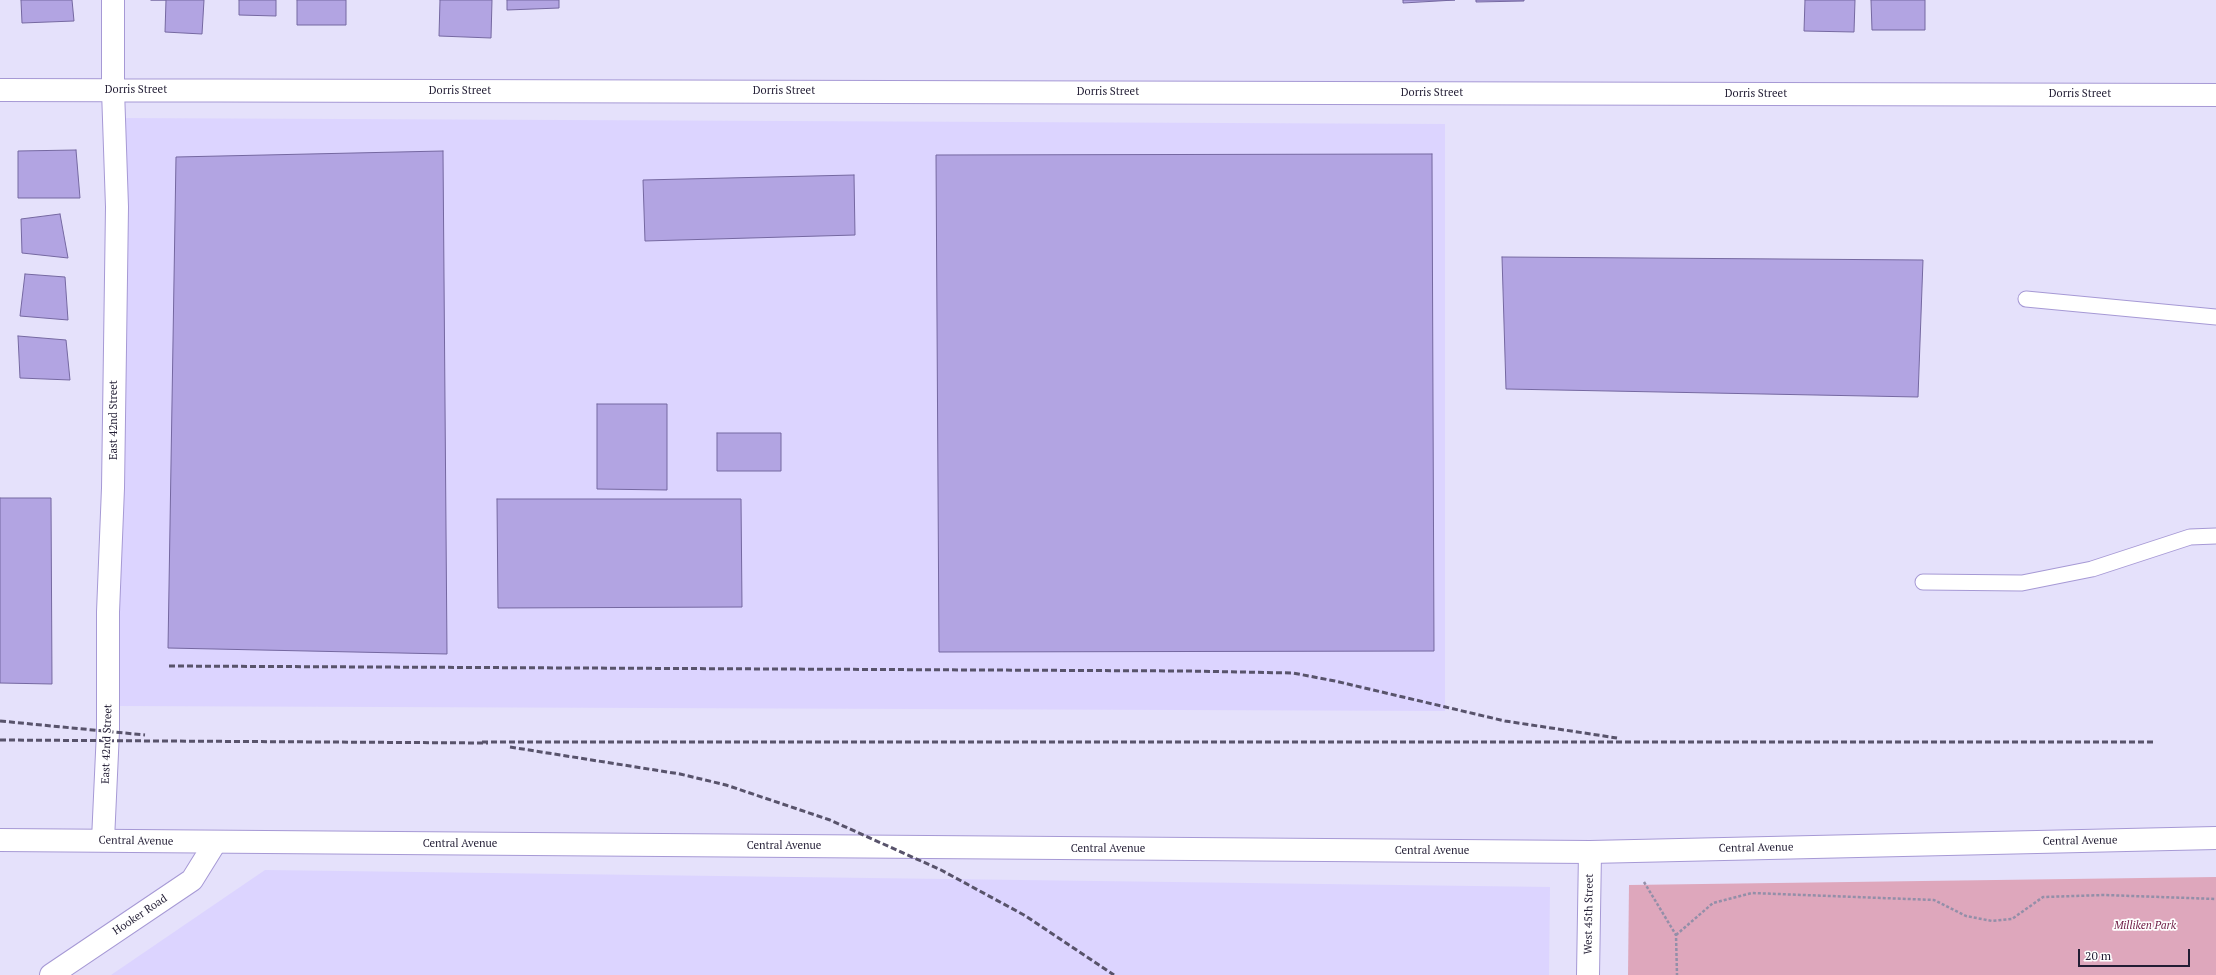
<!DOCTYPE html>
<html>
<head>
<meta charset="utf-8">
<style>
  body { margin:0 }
  #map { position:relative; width:2216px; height:975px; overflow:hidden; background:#e5e1fb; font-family:"PT Serif",serif }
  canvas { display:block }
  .scale { position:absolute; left:2078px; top:949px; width:112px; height:18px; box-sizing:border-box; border:2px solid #221d34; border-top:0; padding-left:5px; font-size:12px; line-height:14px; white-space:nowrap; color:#221d34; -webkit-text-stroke:3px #fff; paint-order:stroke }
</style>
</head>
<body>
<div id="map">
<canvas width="2216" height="975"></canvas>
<div class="scale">20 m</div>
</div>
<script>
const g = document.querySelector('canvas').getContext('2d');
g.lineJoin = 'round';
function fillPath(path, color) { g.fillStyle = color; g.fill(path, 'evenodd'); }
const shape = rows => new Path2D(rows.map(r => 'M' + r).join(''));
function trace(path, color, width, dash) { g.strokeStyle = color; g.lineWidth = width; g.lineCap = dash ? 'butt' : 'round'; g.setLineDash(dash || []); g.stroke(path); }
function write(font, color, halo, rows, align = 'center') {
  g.font = font + ' "PT Serif",serif'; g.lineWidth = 3.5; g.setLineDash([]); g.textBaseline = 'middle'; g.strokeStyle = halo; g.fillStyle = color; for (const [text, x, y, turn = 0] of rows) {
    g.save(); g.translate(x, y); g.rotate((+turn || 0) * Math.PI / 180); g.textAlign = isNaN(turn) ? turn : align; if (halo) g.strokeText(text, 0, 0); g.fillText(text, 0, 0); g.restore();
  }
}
fillPath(shape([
  [120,118,1445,124,1445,711,119,706],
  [265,870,1550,887,1549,975,111,975]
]), '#dcd4ff');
fillPath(shape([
  [2216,877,2216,975,1628,975,1629,885]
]), '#dea7bc');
const building = shape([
  [21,0,72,0,74,21,22,23,21,0],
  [151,0,204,0,202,34,165,32,166,0,151,0],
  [239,0,276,0,276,16,239,15,239,0],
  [297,0,346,0,346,25,297,25,297,0],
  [440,0,492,0,491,38,439,36,440,0],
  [507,0,559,0,559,8,507,10,507,0],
  [1403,0,1455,0,1403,3,1403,0],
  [1476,0,1524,0,1524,1,1476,2,1476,0],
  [1805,0,1855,0,1854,32,1804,31,1805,0],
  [1871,0,1925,0,1925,30,1872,30,1871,0],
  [76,150,80,198,18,198,18,151,76,150],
  [443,151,447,654,168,648,176,157,443,151],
  [1432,154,1434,651,939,652,936,155,1432,154],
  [854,175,855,235,645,241,643,180,854,175],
  [60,214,68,258,22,253,21,219,60,214],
  [1502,257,1923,260,1918,397,1506,389,1502,257],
  [25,274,65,277,68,320,20,316,25,274],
  [18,336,66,340,70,380,20,378,18,336],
  [597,404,667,404,667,490,597,489,597,404],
  [717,433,781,433,781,471,717,471,717,433],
  [0,498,51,498,52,684,0,683,0,498],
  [497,499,741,499,742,607,498,608,497,499]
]);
fillPath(building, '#b2a4e2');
trace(building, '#7568a1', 1);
const service = shape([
  [2026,299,2216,317],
  [1923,582,2022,583,2092,569,2190,537,2216,536]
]);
const minor = shape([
  [0,90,2216,95],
  [103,840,108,731,108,612,113,488,117,207,113,90,113,0],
  [51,975,192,880,215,843],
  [1588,975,1590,852]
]);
const tertiary = shape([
  [0,840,1590,852,2216,838]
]);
trace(service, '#a699d5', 17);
trace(minor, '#a699d5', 24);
trace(tertiary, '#a699d5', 24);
trace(shape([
  [1644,882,1676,935,1677,975],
  [1676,935,1713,903,1752,893,1934,900,1966,916,1992,921,2012,919,2043,897,2104,895,2216,899]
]), '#938fa8', 2.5, [3, 2]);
trace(service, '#fff', 15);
trace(minor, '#fff', 22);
trace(tertiary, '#fff', 22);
trace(shape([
  [169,666,1186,671,1293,673,1335,681,1505,721,1617,738],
  [0,721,145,735],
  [0,740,488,743],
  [482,742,2156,742],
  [510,747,680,774,726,785,830,820,941,870,1024,915,1114,975]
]), '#58536b', 3, [6, 3]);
write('11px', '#221d34', '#fff', [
  ["Dorris Street",136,90],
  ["Dorris Street",460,91],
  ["Dorris Street",784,91],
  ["Dorris Street",1108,92],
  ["Dorris Street",1432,93],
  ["Dorris Street",1756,94],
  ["Dorris Street",2080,94],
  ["East 42nd Street",114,420,-90],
  ["East 42nd Street",107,744,-88],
  ["Central Avenue",136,841,1],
  ["Central Avenue",2080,841,-1],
  ["Central Avenue",460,844],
  ["Central Avenue",784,846],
  ["Central Avenue",1756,848,-1],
  ["Central Avenue",1108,849],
  ["Central Avenue",1432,851],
  ["West 45th Street",1589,914,-89],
  ["Hooker Road",140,915,-34]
]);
write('italic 11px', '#722249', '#fff', [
  ["Milliken Park",2145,926]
]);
</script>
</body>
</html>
